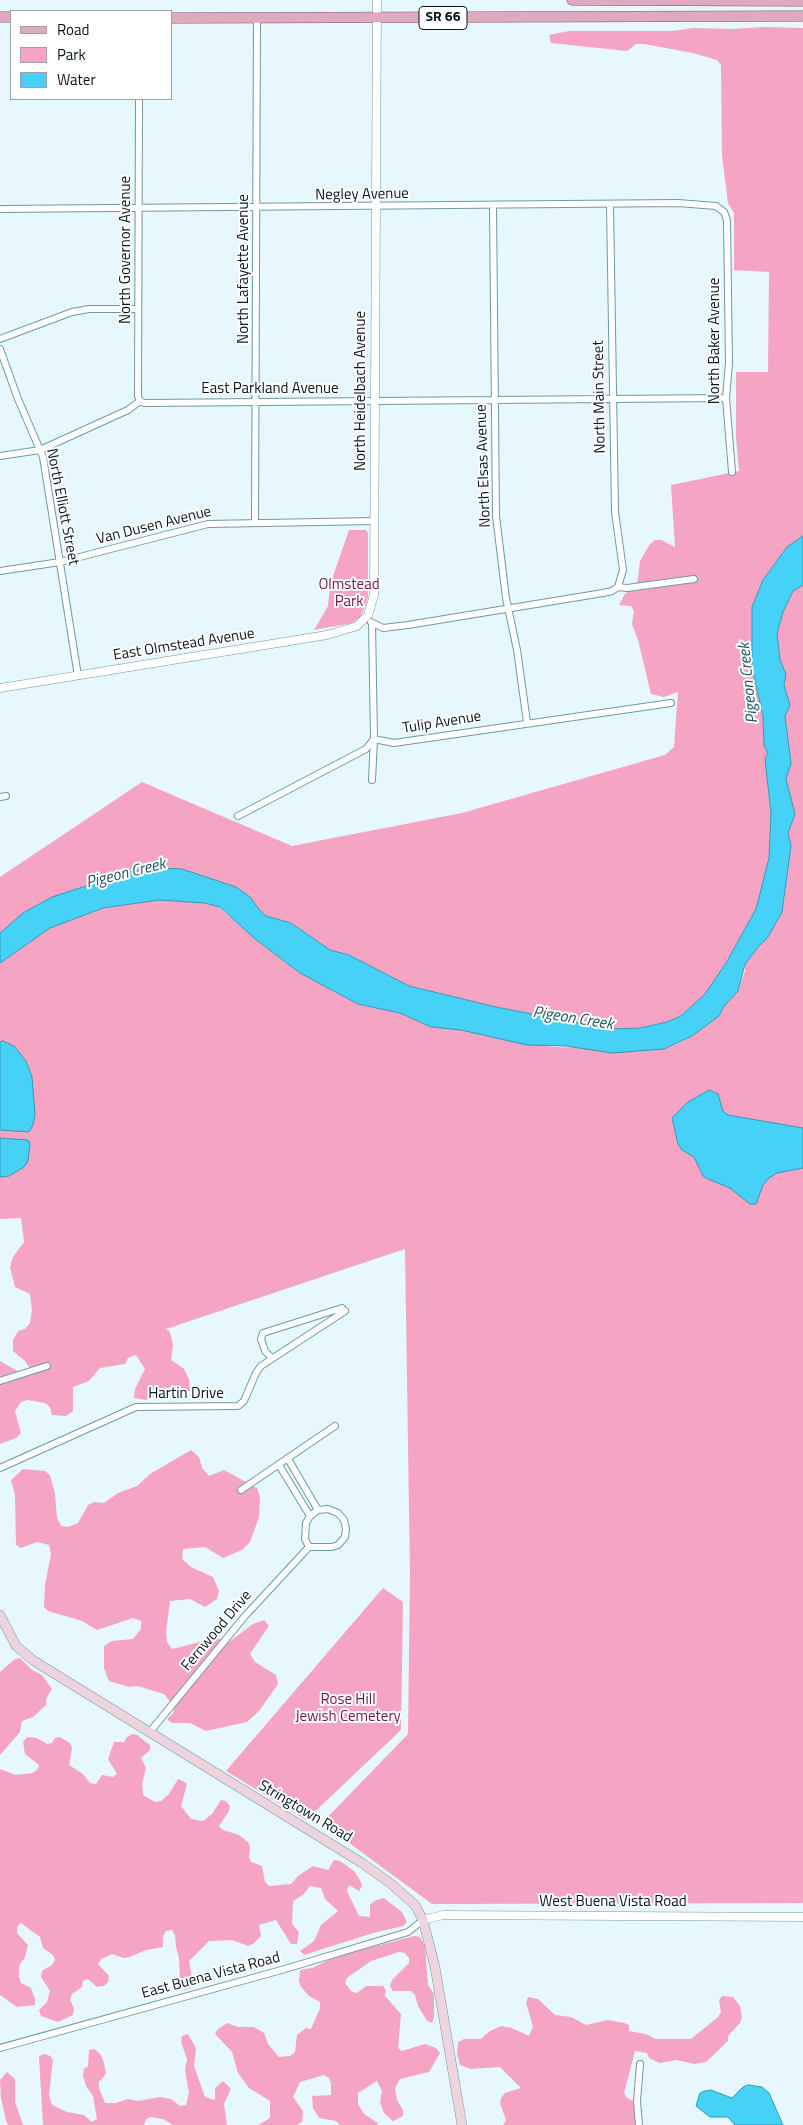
<!DOCTYPE html>
<html>
<head>
<meta charset="utf-8">
<style>
  body { margin:0 }
  #map { position:relative; width:803px; height:2125px; overflow:hidden; background:#e6f7fd; font-family:"Titillium Web",sans-serif }
  canvas { display:block }
  .legend { position:absolute; left:10px; top:10px; width:162px; height:90px; box-sizing:border-box; background:#fff; border:1px solid #9ca2a4; margin:0; padding:6px 9px; list-style:none; font-size:15px; color:#07171c }
  .legend li { display:flex; align-items:center; gap:10px; height:25px }
  .legend b { width:25px; border:1px solid #9ca2a4 }
</style>
</head>
<body>
<div id="map">
<canvas width="803" height="2125"></canvas>
<ul class="legend">
<li><b style="height:6px;background:#ddaabf"></b>Road</li>
<li><b style="height:14px;background:#f5a4c4"></b>Park</li>
<li><b style="height:14px;background:#46d1f6"></b>Water</li>
</ul>
</div>
<script>
const g = document.querySelector('canvas').getContext('2d');
g.lineJoin = 'round';
function fillPath(path, color) { g.fillStyle = color; g.fill(path, 'evenodd'); }
const shape = rows => new Path2D(rows.map(r => 'M' + r).join(''));
function trace(path, color, width, dash) { g.strokeStyle = color; g.lineWidth = width; g.lineCap = dash ? 'butt' : 'round'; g.setLineDash(dash || []); g.stroke(path); }
function write(font, color, halo, rows, align = 'center') {
  g.font = font + ' "Titillium Web",sans-serif'; g.lineWidth = 4; g.setLineDash([]); g.textBaseline = 'middle'; g.strokeStyle = halo; g.fillStyle = color; for (const [text, x, y, turn = 0] of rows) {
    g.save(); g.translate(x, y); g.rotate((+turn || 0) * Math.PI / 180); g.textAlign = isNaN(turn) ? turn : align; if (halo) g.strokeText(text, 0, 0); g.fillText(text, 0, 0); g.restore();
  }
}
fillPath(shape([
  [764,27,803,28,803,536,787,548,763,580,752,607,752,668,763,716,764,745,768,753,766,769,771,813,769,858,756,909,726,963,705,994,681,1016,667,1022,640,1028,610,1029,496,1007,409,986,349,955,330,950,291,923,266,916,261,912,250,897,182,869,160,868,129,872,0,933,0,877,142,782,292,846,462,813,665,755,674,747,678,692,664,697,651,694,638,640,632,624,634,611,631,606,619,605,625,594,637,585,640,561,650,544,655,540,661,540,675,547,671,485,739,471,736,437,736,372,768,372,769,272,734,270,734,213,728,203,722,155,721,65,717,60,693,53,644,44,636,44,627,51,551,43,549,35,569,31,672,31,693,28,732,29],
  [349,530,366,530,368,533,368,597,365,607,360,617,352,623,314,630,328,606,330,585],
  [803,585,803,1903,432,1904,322,1823,408,1734,410,1575,405,1249,166,1329,170,1332,173,1345,171,1360,184,1369,189,1379,190,1390,181,1397,167,1393,146,1400,134,1398,135,1389,145,1369,136,1355,128,1358,125,1364,100,1368,89,1381,73,1387,73,1411,66,1416,52,1415,50,1407,45,1403,28,1400,21,1402,15,1411,21,1433,16,1438,0,1444,0,1361,26,1376,31,1370,25,1361,13,1351,13,1340,18,1331,25,1329,30,1323,32,1310,30,1294,15,1287,10,1267,13,1257,24,1242,21,1218,0,1219,0,963,50,928,103,908,159,900,205,903,219,907,254,938,300,973,358,1004,400,1013,431,1027,461,1030,553,1047,664,1049,677,1044,692,1036,719,1016,724,1006,738,991,745,971,745,964,759,946,768,937,776,923,784,901,791,846,788,833,795,814,786,779,791,763,785,716,790,705,784,685,786,674,780,661,777,634,783,612,793,591],
  [191,1450,199,1457,202,1468,209,1476,224,1470,257,1488,260,1497,259,1517,250,1542,242,1550,223,1558,205,1547,183,1549,182,1559,191,1567,213,1577,219,1591,217,1599,205,1607,190,1599,170,1601,166,1632,167,1642,172,1649,216,1638,229,1642,253,1624,264,1620,269,1626,250,1654,255,1662,276,1675,278,1684,259,1711,247,1722,206,1731,190,1723,172,1723,167,1719,174,1712,174,1707,164,1694,138,1686,129,1687,109,1681,104,1668,104,1646,112,1641,133,1639,141,1629,141,1621,133,1618,97,1630,82,1621,48,1611,44,1607,45,1585,51,1554,49,1545,37,1542,21,1548,16,1545,15,1495,11,1480,23,1469,45,1471,50,1475,55,1494,57,1518,61,1526,68,1527,78,1523,88,1505,94,1502,104,1503,118,1493,137,1486,150,1474],
  [383,1588,403,1602,401,1730,306,1820,226,1771],
  [20,1658,32,1670,42,1675,52,1689,46,1699,46,1705,33,1717,22,1721,20,1732,0,1755,0,1672,15,1659],
  [132,1734,137,1735,150,1745,150,1750,141,1758,146,1768,142,1784,143,1795,155,1802,161,1801,169,1794,178,1779,183,1781,187,1784,181,1806,191,1819,203,1821,212,1814,221,1800,226,1801,230,1806,229,1811,219,1826,223,1830,239,1835,248,1842,250,1847,249,1857,251,1862,262,1866,265,1882,269,1886,291,1884,298,1876,313,1866,328,1870,334,1860,340,1861,354,1871,360,1880,362,1886,359,1891,349,1885,347,1891,359,1916,370,1917,370,1905,374,1901,384,1898,402,1912,407,1922,403,1926,373,1933,304,1955,300,1951,314,1941,321,1925,338,1911,325,1899,321,1888,310,1886,303,1895,293,1901,292,1924,299,1932,297,1944,291,1944,276,1920,259,1925,261,1936,253,1944,248,1946,232,1940,209,1941,189,1961,193,1983,191,1988,185,1990,181,1987,180,1981,179,1958,176,1947,175,1935,172,1930,166,1931,163,1936,163,1947,146,1950,130,1957,124,1958,112,1954,101,1959,98,1964,109,1976,108,1982,104,1986,97,1987,88,1979,83,1981,82,1987,72,1994,70,1999,74,2009,73,2015,58,2022,41,2016,39,2010,47,2002,50,1991,41,1977,42,1971,52,1965,55,1960,53,1955,43,1948,40,1937,21,1923,17,1927,17,1933,28,1945,25,1957,19,1966,19,1977,21,1983,31,1988,35,1999,35,2005,17,2007,0,1995,0,1769,16,1775,32,1773,37,1770,39,1765,25,1754,23,1742,27,1737,37,1738,47,1744,52,1743,55,1738,60,1737,70,1743,72,1748,69,1765,83,1774,90,1783,96,1784,102,1775,113,1777,117,1774,108,1759,114,1742,124,1742,127,1737],
  [414,1936,420,1937,425,1946,428,1985,434,1994,434,2017,432,2023,427,2021,418,2006,415,1995,411,1991,393,1991,390,1986,392,1980,409,1963,409,1958,405,1953,399,1952,371,1961,347,1978,345,1983,352,1992,357,1993,366,1986,383,1986,386,1991,385,1996,401,2014,398,2048,402,2051,425,2044,436,2048,440,2053,429,2072,400,2079,397,2084,395,2089,397,2100,403,2110,403,2116,393,2121,384,2113,380,2102,382,2091,377,2081,358,2093,358,2104,364,2114,378,2123,377,2125,340,2125,336,2121,319,2118,313,2108,312,2096,331,2095,331,2084,329,2078,324,2075,300,2082,293,2097,303,2111,302,2122,297,2125,258,2125,270,2118,270,2101,249,2088,238,2073,232,2052,215,2034,218,2029,227,2023,238,2027,254,2027,264,2033,268,2044,279,2057,290,2056,295,2052,297,2035,306,2028,311,2029,320,2008,320,2002,309,1996,301,1987,299,1981,300,1970,312,1968,337,1956],
  [722,1996,733,1997,740,2006,742,2017,740,2023,728,2036,728,2041,706,2062,694,2064,677,2060,660,2063,649,2058,647,2053,635,2051,624,2093,627,2098,640,2104,642,2109,636,2119,638,2125,503,2125,506,2120,500,2103,501,2098,505,2093,521,2088,500,2067,471,2069,460,2065,457,2054,458,2042,464,2039,481,2039,490,2031,501,2026,512,2028,529,2036,533,2026,526,2003,528,1997,538,1999,555,2015,571,2017,586,2025,608,2020,624,2023,629,2025,629,2031,646,2034,656,2039,691,2039,718,2017,721,2012,719,2000],
  [188,2034,196,2048,194,2066,205,2097,215,2100,215,2088,223,2081,231,2089,224,2104,227,2125,173,2125,163,2119,151,2117,146,2119,144,2125,43,2125,39,2056,45,2054,50,2056,53,2060,49,2095,52,2105,67,2112,84,2115,92,2122,97,2119,93,2096,86,2086,83,2075,84,2069,88,2066,89,2050,95,2049,101,2055,104,2063,106,2074,99,2082,99,2088,105,2103,116,2103,128,2099,138,2101,160,2097,171,2099,180,2106,186,2105,189,2093,185,2070,187,2059,181,2042,182,2036],
  [7,2072,15,2079,15,2102,23,2125,8,2125,6,2120,1,2098,0,2080]
]), '#f5a4c4');
const water = shape([
  [803,536,803,585,793,591,783,612,777,634,780,660,786,674,784,685,790,705,785,716,791,763,786,779,795,814,788,833,791,846,782,912,768,937,759,946,745,964,738,991,724,1006,719,1016,692,1036,664,1049,612,1053,566,1046,527,1045,461,1030,431,1027,400,1013,358,1004,300,973,254,938,220,907,205,903,159,900,103,908,50,928,0,963,0,933,23,913,52,897,129,872,160,868,182,869,236,887,250,897,261,912,266,916,291,923,330,950,349,955,409,986,496,1007,610,1029,640,1028,667,1022,681,1016,705,994,726,963,756,909,769,858,771,813,766,769,765,758,768,753,764,746,763,716,752,668,752,607,763,580,787,547,803,536],
  [3,1041,14,1046,26,1061,32,1077,35,1114,33,1125,29,1132,0,1130,0,1042,3,1041],
  [709,1090,718,1094,723,1111,728,1115,803,1128,803,1168,777,1173,769,1178,763,1185,756,1204,750,1204,730,1188,708,1179,703,1176,694,1157,682,1150,678,1144,672,1118,688,1102,709,1090],
  [0,1138,28,1140,30,1144,28,1161,24,1167,9,1176,0,1177,0,1138],
  [748,2085,762,2087,769,2093,783,2125,735,2125,728,2117,710,2117,696,2106,700,2093,705,2091,711,2090,732,2098,743,2087,748,2085]
]);
fillPath(water, '#46d1f6');
trace(water, '#3399b5', 1);
const minor = shape([
  [139,99,138,396,140,401],
  [493,206,496,516,506,598,517,650,527,722],
  [0,209,678,203,716,206,724,212,727,220,729,363,726,398,732,472],
  [0,339,72,312,89,309,138,309],
  [0,349,18,399,43,457,78,676],
  [140,401,144,403,726,398],
  [0,456,40,450,128,410,140,401],
  [255,521,257,17],
  [0,571,60,562,208,524,375,521],
  [618,587,627,588,694,579],
  [371,622,383,628,408,625,603,593,612,591,618,587,623,570,615,512,610,205],
  [372,623,374,739,372,780],
  [0,797,6,796],
  [238,816,366,749,374,739,394,743,671,703],
  [272,1358,265,1351,261,1339,263,1333,342,1308,345,1311],
  [0,1381,47,1366],
  [288,1459,318,1510],
  [279,1465,310,1516],
  [0,1468,136,1407,238,1406,244,1401,256,1373,261,1366,345,1311],
  [241,1490,335,1426],
  [328,1509,338,1513,344,1520,346,1529,345,1537,338,1545,332,1547,309,1547,305,1539,306,1523,310,1516,318,1510,328,1509],
  [149,1733,245,1616,309,1547],
  [0,2048,285,1969,408,1932,423,1920],
  [639,2125,637,2101,640,2064]
]);
const tertiary = shape([
  [0,688,327,635,357,626,368,615,374,595,377,0],
  [423,1920,443,1915,803,1917]
]);
const secondary = shape([
  [0,1615,16,1646,34,1661,362,1863,390,1883,415,1905,423,1920,435,1967,462,2125]
]);
const primary = shape([
  [572,0,803,1],
  [0,17,11,17],
  [171,18,803,16]
]);
trace(minor, '#6f99a6', 8);
trace(tertiary, '#6f99a6', 9);
trace(secondary, '#6f99a6', 10);
trace(primary, '#84526b', 11);
trace(minor, '#fff', 6);
trace(tertiary, '#fff', 8);
trace(secondary, '#eed4df', 9);
trace(primary, '#ddaabf', 10);
for (const [x, y, w] of [
  [443,18,48]
]) { const box = new Path2D(); box.roundRect(x - w / 2, y - 11.5, w, 23, 4); g.fillStyle = '#fff'; g.fill(box); trace(box, '#07171c', 1); }
write('bold 14px', '#07171c', null, [
  ["SR 66",443,18]
]);
write('15px', '#07171c', '#fff', [
  ["Negley Avenue",362,195,-1],
  ["North Governor Avenue",126,250,-90],
  ["North Lafayette Avenue",244,269,-90],
  ["North Baker Avenue",715,341,-90],
  ["East Parkland Avenue",270,389],
  ["North Heidelbach Avenue",361,391,-90],
  ["North Main Street",600,397,-91],
  ["North Elsas Avenue",484,466,-92],
  ["North Elliott Street",62,507,79],
  ["Van Dusen Avenue",154,526,-14],
  ["East Olmstead Avenue",184,645,-9],
  ["Tulip Avenue",442,723,-9],
  ["Hartin Drive",186,1394],
  ["Fernwood Drive",217,1631,-50],
  ["Stringtown Road",305,1812,31],
  ["West Buena Vista Road",613,1902],
  ["East Buena Vista Road",211,1976,-15]
]);
write('15px', '#6f1945', '#fff', [
  ["Olmstead",349,585],
  ["Park",349,602],
  ["Rose Hill",348,1700],
  ["Jewish Cemetery",348,1717]
]);
write('italic 16px', '#1d5564', '#fff', [
  ["Pigeon Creek",749,683,-96],
  ["Pigeon Creek",126,874,-14],
  ["Pigeon Creek",573,1019,9]
]);
</script>
</body>
</html>
